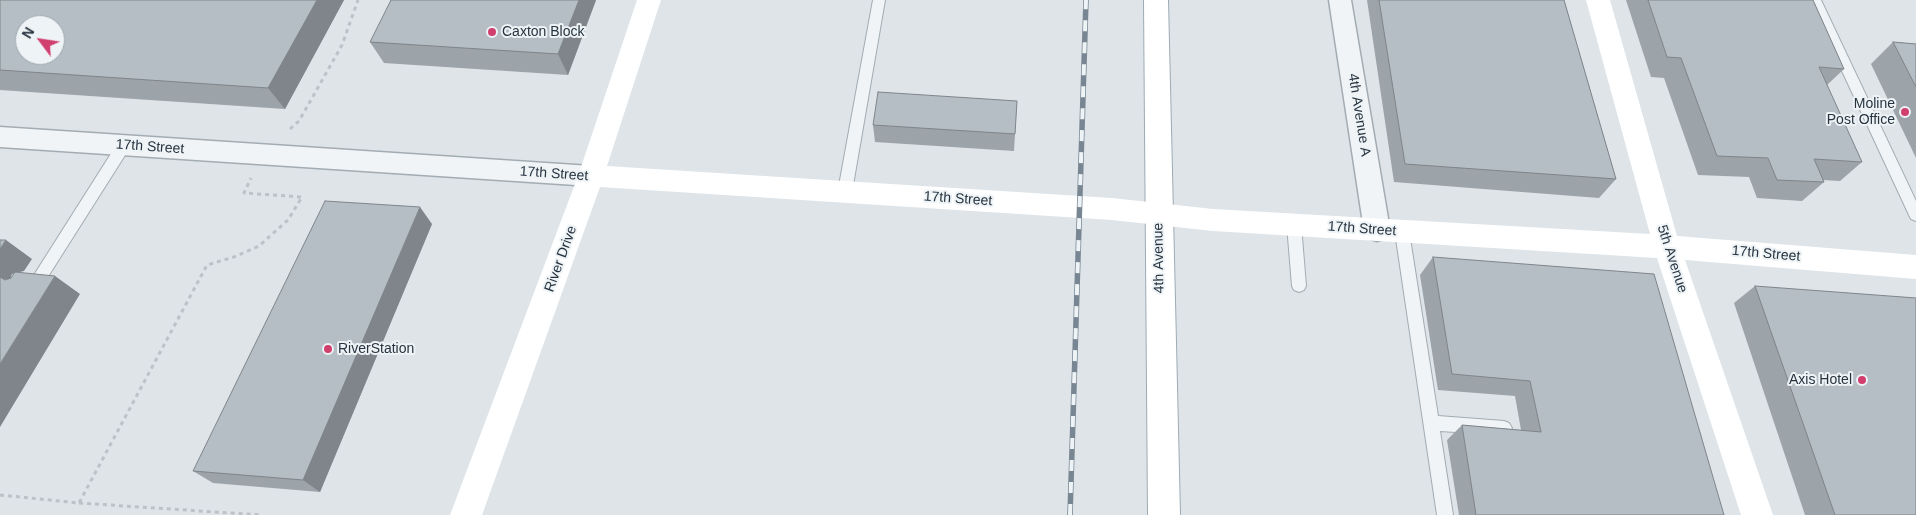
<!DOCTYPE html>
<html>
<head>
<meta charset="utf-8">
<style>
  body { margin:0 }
  #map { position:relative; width:1916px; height:515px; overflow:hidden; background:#dee4e8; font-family:Helvetica,sans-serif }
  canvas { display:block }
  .north { position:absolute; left:15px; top:15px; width:50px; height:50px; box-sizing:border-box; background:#eef3f6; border:1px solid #9ea7ad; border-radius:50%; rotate:301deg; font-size:14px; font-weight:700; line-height:20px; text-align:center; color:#273440 }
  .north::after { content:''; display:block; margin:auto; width:18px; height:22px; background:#d13f6f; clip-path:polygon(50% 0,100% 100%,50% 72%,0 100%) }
</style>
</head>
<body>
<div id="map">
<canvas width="1916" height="515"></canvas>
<div class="north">N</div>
</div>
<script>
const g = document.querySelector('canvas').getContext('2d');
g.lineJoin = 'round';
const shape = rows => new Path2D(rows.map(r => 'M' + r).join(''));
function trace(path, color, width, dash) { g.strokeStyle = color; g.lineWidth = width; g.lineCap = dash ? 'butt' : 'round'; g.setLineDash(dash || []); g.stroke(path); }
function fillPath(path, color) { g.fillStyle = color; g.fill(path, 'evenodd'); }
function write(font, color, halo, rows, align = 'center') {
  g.font = font + ' Helvetica,sans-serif'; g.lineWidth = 4; g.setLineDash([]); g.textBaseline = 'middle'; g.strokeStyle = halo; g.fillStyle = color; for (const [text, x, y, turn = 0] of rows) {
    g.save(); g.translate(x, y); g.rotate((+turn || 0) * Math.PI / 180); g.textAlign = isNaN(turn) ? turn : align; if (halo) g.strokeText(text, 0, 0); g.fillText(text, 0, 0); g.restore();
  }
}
const lane = shape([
  [873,0,885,0,852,191,850,195,845,196,840,195,838,191,873,0],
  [1809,0,1821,0,1916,201,1916,221,1911,219,1909,215,1809,0],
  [124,140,129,141,130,145,129,149,37,294,32,296,27,294,25,290,27,286,119,141,124,140],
  [1294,219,1299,221,1301,225,1306,286,1304,290,1299,292,1294,290,1292,286,1287,225,1289,221,1294,219],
  [1402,226,1407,228,1409,232,1438,416,1504,421,1509,423,1512,428,1509,433,1504,435,1440,431,1453,515,1437,515,1395,232,1397,228,1402,226]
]);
const street = shape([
  [1329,0,1351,0,1390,230,1386,238,1377,241,1368,238,1364,230,1329,0],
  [0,127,591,166,600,169,604,176,600,183,591,186,0,147,0,127]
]);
const primary = shape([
  [1144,0,1168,0,1180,515,1148,515,1144,0]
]);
trace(lane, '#a3acb2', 2);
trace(street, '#a3acb2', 3);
trace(primary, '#9dabb4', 2);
trace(shape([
  [290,129,299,121,342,45,358,0],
  [0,495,79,503,207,265,234,257,259,246,288,220,302,197,244,193,251,178],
  [79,503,261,515]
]), '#bcc2c7', 3, [4, 4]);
fillPath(lane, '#f1f4f6');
fillPath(street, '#f1f4f6');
fillPath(shape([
  [637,0,661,0,607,166,1112,198,1213,209,1650,234,1586,0,1610,0,1677,236,1916,255,1916,279,1685,260,1773,515,1741,515,1657,258,1213,231,1112,220,600,187,482,515,450,515,578,176,637,0]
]), '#fff');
fillPath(primary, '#fff');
const rail = shape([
  [1070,515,1086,0]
]);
trace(rail, '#778692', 5.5);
trace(rail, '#eef3f6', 4, [11]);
fillPath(shape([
  [0,0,344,0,285,109,0,90],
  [596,0,568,75,384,63,370,42],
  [1367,0,1564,0,1616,179,1599,198,1394,182],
  [1626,0,1813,0,1844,69,1827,85,1862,162,1840,181,1823,180,1824,182,1802,201,1757,198,1749,177,1698,175,1664,78,1651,77],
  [1893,42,1916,44,1916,158,1871,64],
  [1017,101,1014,151,875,142,873,125],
  [432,224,320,492,213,483,193,471],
  [1433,257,1724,515,1459,515,1447,440,1462,425,1521,430,1515,396,1438,390,1420,275],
  [1755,286,1916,515,1805,515,1734,303]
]), '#9ca3a9');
fillPath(shape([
  [317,0,344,0,285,109,268,88],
  [579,0,596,0,568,75,558,54],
  [420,207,432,224,320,492,303,480],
  [6,240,32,259,24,271,12,274,10,280,0,279,0,249],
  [55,276,80,294,0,427,0,364]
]), '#7f858a');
const building = shape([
  [0,0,317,0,268,88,0,70,0,0],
  [25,25,55,25,55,55,25,55,25,25],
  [391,0,579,0,558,54,370,42,391,0],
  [1379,0,1564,0,1616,179,1405,164,1379,0],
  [1648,0,1813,0,1844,69,1819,67,1862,162,1814,159,1824,182,1777,180,1768,158,1717,156,1681,58,1667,57,1648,0],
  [1893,42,1916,44,1916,87,1893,42],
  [878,92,1017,101,1015,134,873,125,878,92],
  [325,201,420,207,303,480,193,471,325,201],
  [0,240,6,240,0,249,0,240],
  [1433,257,1654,274,1724,515,1476,515,1462,425,1541,432,1530,381,1452,374,1433,257],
  [15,272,55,276,0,364,0,277,5,280,11,278,15,272],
  [1755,286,1916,298,1916,515,1835,515,1755,286]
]);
fillPath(building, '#b5bec5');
trace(building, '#7f858a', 1);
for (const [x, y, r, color] of [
  [492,32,5,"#d13f6f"],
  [1905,112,5,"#d13f6f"],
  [328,349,5,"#d13f6f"],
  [1862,380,5,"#d13f6f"]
]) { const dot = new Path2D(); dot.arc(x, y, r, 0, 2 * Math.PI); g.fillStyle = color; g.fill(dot); trace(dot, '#eef3f6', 2); }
write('14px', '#273440', '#eef3f6', [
  ["Caxton Block",502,32],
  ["Moline",1895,104,"right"],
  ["Post Office",1895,120,"right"],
  ["RiverStation",338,349],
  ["Axis Hotel",1852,380,"right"]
], 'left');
write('14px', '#273440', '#eef3f6', [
  ["4th Avenue A",1359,115,81],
  ["17th Street",150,147,4],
  ["17th Street",554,174,4],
  ["17th Street",958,199,4],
  ["17th Street",1362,229,4],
  ["17th Street",1766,254,5],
  ["4th Avenue",1159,258,-91],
  ["River Drive",561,259,-70],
  ["5th Avenue",1672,259,72]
]);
</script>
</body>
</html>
